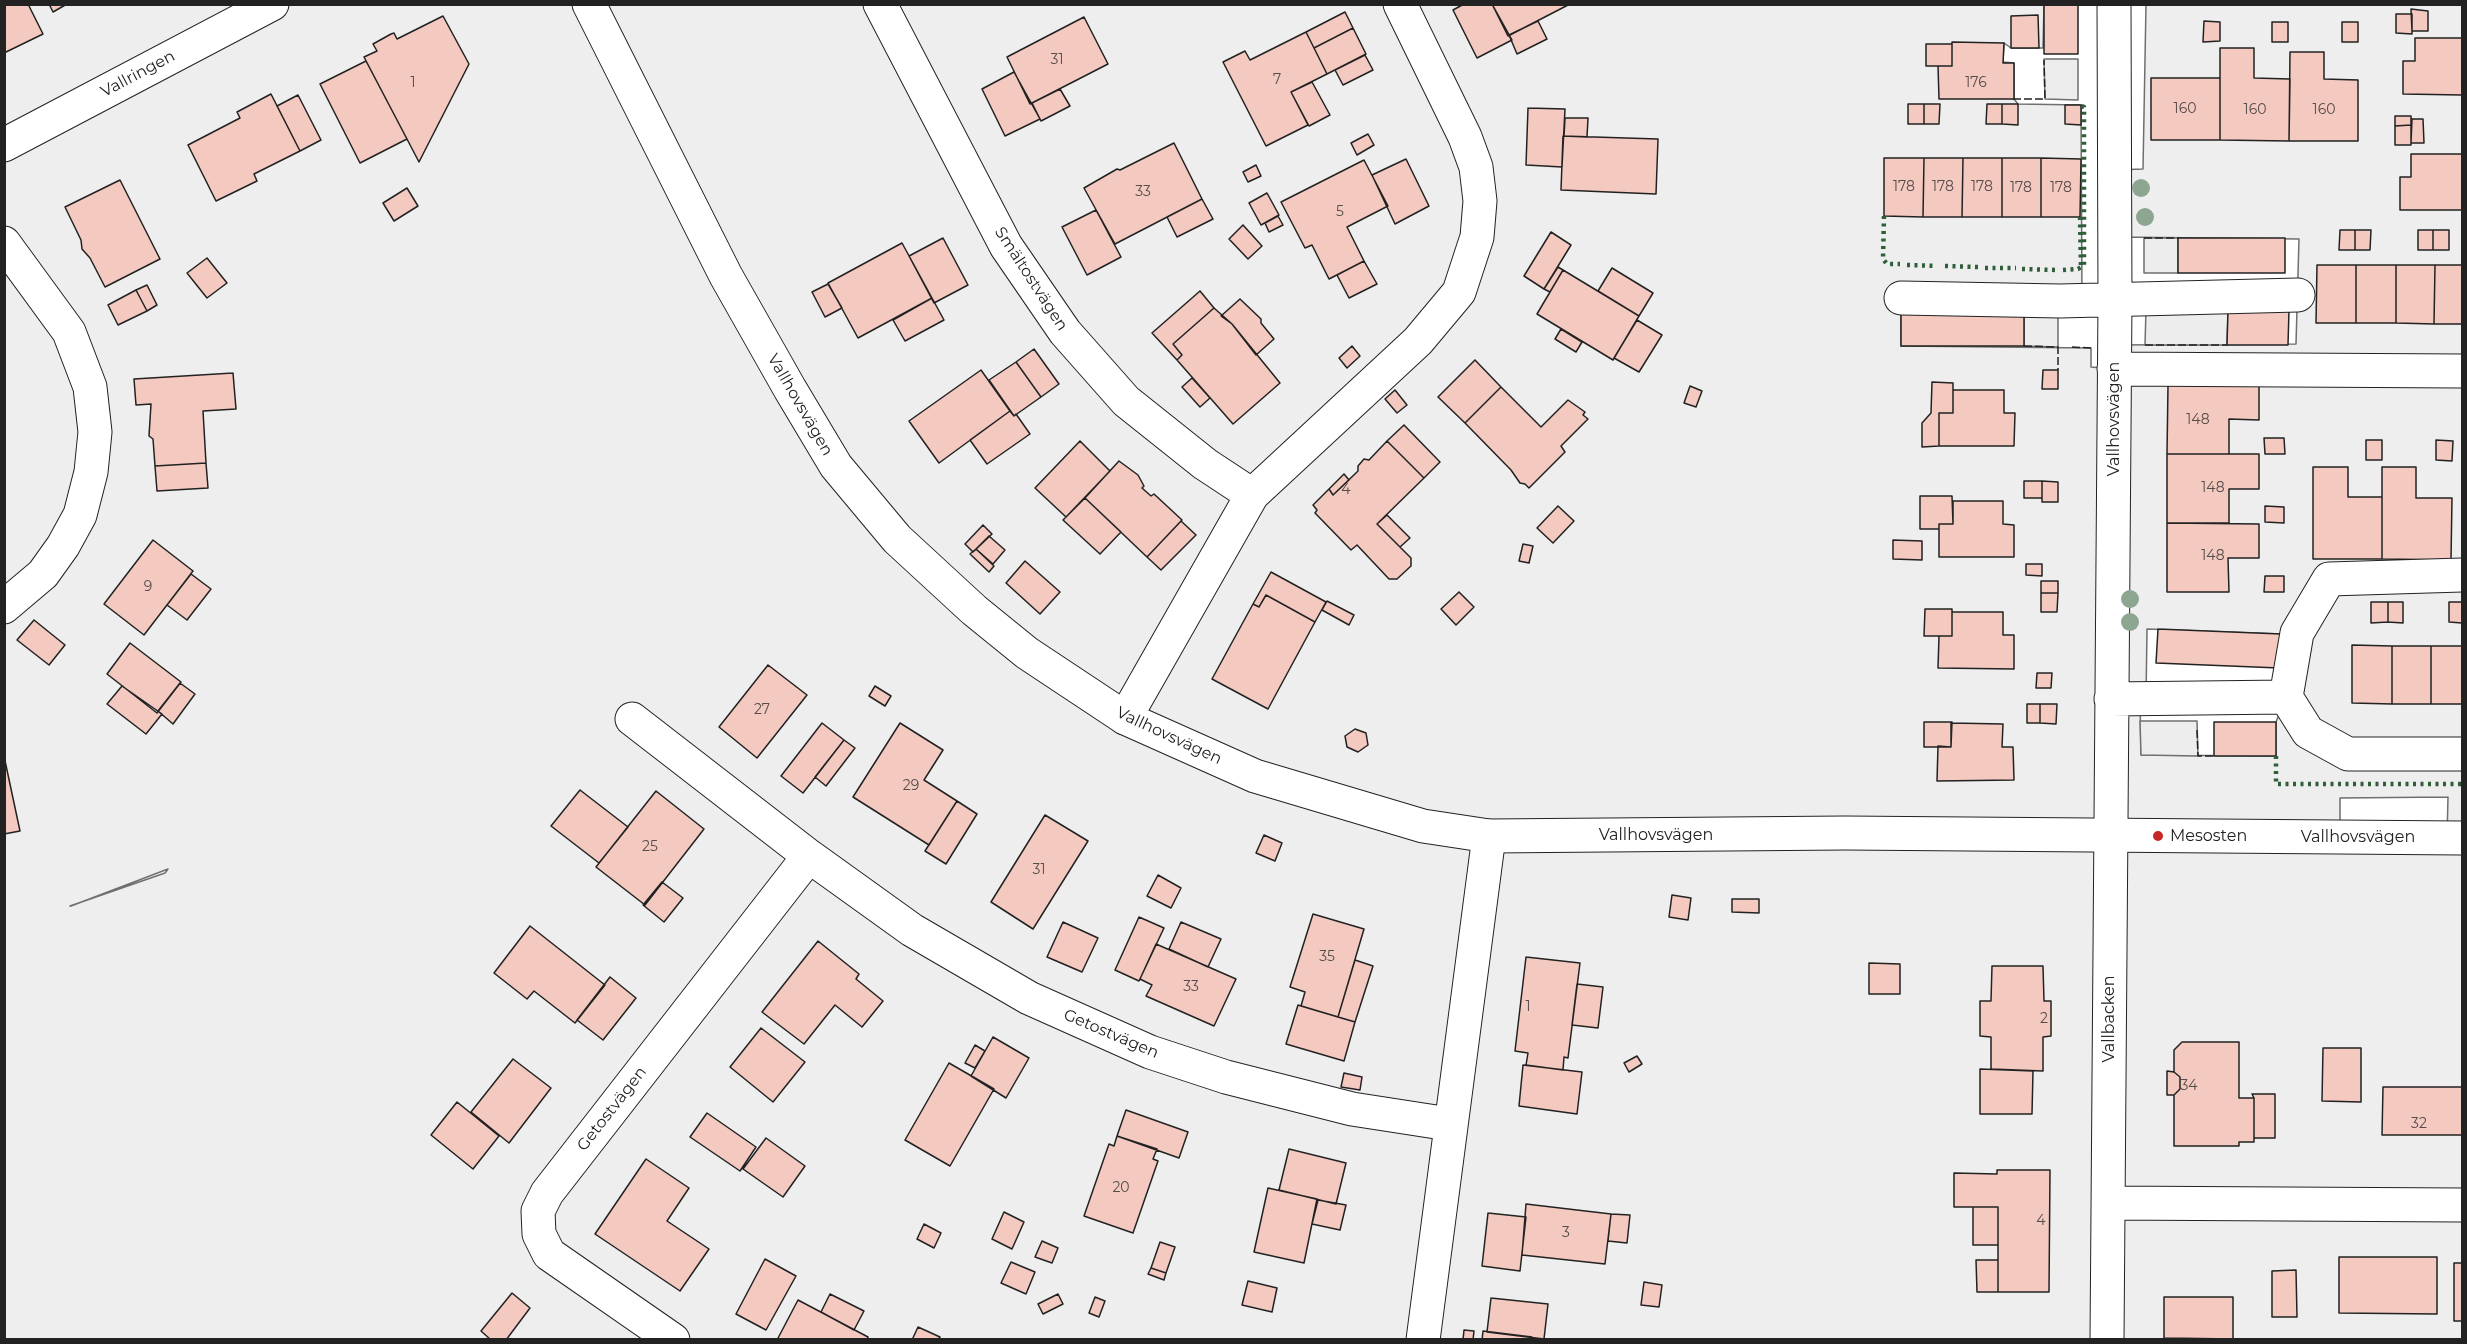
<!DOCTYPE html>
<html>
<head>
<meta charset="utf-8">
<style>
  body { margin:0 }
  #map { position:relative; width:2467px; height:1344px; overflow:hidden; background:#fff; font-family:Montserrat,sans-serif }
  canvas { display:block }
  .frame { position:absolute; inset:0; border:6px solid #222; pointer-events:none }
</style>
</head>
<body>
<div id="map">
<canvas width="2467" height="1344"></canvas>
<div class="frame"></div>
</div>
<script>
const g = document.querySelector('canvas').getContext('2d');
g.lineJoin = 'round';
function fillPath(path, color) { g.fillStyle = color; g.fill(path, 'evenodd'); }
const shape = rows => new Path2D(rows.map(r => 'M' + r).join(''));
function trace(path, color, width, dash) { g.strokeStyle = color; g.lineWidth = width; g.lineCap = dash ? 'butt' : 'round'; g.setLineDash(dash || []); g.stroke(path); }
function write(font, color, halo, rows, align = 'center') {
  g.font = font + ' Montserrat,sans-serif'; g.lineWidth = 4.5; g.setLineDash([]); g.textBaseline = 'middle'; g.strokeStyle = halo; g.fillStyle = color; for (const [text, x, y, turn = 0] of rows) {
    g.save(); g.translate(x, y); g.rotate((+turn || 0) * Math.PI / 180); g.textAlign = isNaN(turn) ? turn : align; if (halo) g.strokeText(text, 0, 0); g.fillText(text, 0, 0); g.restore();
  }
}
const green = shape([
  [5,5,2044,5,2043,48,2011,48,2004,43,2003,62,2014,63,2014,99,2018,104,2081,105,2082,300,1901,312,1901,346,2091,348,2091,367,2114,369,2114,345,2296,344,2299,239,2115,237,2115,170,2143,169,2146,5,2462,5,2462,1339,5,1340,5,5],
  [2147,629,2281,634,2286,697,2276,722,2276,756,2141,755,2140,699,2146,699,2147,629],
  [2448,797,2447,838,2340,837,2340,798,2448,797],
  [168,869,165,873,70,906,71,906,168,869]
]);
fillPath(green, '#eee');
trace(green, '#6f6f6f', 1.5);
const parking = shape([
  [2044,59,2078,59,2078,100,2045,99,2044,59],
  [2144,238,2178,238,2178,273,2144,273,2144,238],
  [2146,309,2228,310,2227,345,2145,345,2146,309],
  [2024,312,2058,312,2058,347,2024,346,2024,312],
  [2197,721,2198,756,2141,755,2140,721,2197,721]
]);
fillPath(parking, '#ededed');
trace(parking, '#6f6f6f', 1.5);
const building = shape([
  [4,4,28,4,43,34,4,53,4,4],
  [49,4,67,4,53,12,49,4],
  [1464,4,1492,4,1512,40,1477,58,1453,10,1464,4],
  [1492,4,1570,4,1508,36,1492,4],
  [2044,4,2078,4,2078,54,2044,54,2044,4],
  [2411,9,2428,11,2428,31,2412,31,2411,9],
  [1345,12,1353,28,1314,48,1306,32,1345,12],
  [2396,14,2412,14,2412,34,2396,33,2396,14],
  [2038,15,2039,48,2011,48,2011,16,2038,15],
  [443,16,469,64,419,162,364,57,377,51,373,44,391,34,394,33,397,39,443,16],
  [1084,17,1108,64,1030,104,1007,57,1084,17],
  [1538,21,1547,39,1517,54,1509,35,1538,21],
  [2204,21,2220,22,2220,41,2203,42,2204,21],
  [2272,22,2288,22,2288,42,2272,42,2272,22],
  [2342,22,2358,22,2358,42,2342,42,2342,22],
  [1353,28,1366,54,1327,74,1314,48,1353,28],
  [1306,32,1327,74,1291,92,1308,125,1266,146,1223,62,1245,51,1250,60,1306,32],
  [2415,38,2462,38,2462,95,2403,94,2403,61,2415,61,2415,38],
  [1952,42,2004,43,2003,63,2014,63,2014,99,1939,99,1938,66,1952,66,1952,42],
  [1926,44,1952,44,1952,66,1926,66,1926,44],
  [2220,48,2254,48,2254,78,2290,79,2289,141,2220,140,2220,48],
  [2290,52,2324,52,2324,79,2358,80,2358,141,2289,141,2290,52],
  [1365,55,1373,70,1343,85,1335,70,1365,55],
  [366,61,407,139,360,163,320,84,366,61],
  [1014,72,1040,119,1005,136,982,89,1014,72],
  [2151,78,2220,78,2220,140,2151,140,2151,78],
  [1312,82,1330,115,1309,126,1291,92,1312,82],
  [1060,89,1070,106,1041,121,1032,103,1060,89],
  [271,94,300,151,254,174,257,181,216,201,188,145,240,118,237,112,271,94],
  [298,95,321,140,300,151,277,106,298,95],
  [1908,104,1924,104,1924,124,1908,124,1908,104],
  [1924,104,1940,104,1939,124,1924,124,1924,104],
  [1987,104,2002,104,2002,124,1986,124,1987,104],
  [2002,104,2018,104,2018,125,2002,124,2002,104],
  [2065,105,2081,105,2081,125,2065,124,2065,105],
  [1528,108,1565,109,1562,167,1526,165,1528,108],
  [2395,116,2411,116,2411,125,2395,126,2395,116],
  [1565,118,1588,118,1587,137,1564,136,1565,118],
  [2412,119,2423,119,2424,143,2411,143,2412,119],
  [2411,125,2411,145,2395,145,2395,126,2411,125],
  [1368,134,1374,145,1357,155,1351,143,1368,134],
  [1563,136,1658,139,1656,194,1561,190,1563,136],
  [1174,143,1202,199,1115,244,1084,188,1117,169,1120,170,1174,143],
  [2411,154,2462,154,2462,210,2400,210,2400,177,2411,177,2411,154],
  [1884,158,1924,158,1923,217,1884,216,1884,158],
  [1924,158,1963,158,1962,217,1923,217,1924,158],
  [1963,158,2002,158,2002,217,1962,217,1963,158],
  [2002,158,2041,158,2041,217,2002,217,2002,158],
  [2041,158,2081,159,2080,217,2041,217,2041,158],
  [1406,159,1429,206,1395,224,1372,175,1406,159],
  [1364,160,1388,206,1347,227,1364,261,1329,279,1312,245,1305,248,1281,202,1364,160],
  [1256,165,1261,176,1248,182,1243,172,1256,165],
  [120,180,160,259,105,287,90,258,82,249,81,240,65,207,120,180],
  [407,188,418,206,394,221,383,203,407,188],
  [1267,193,1279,215,1261,225,1249,203,1267,193],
  [1202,199,1213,219,1177,237,1167,217,1202,199],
  [1096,210,1121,257,1087,275,1062,227,1096,210],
  [1278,216,1283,225,1269,232,1265,223,1278,216],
  [1243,225,1262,246,1248,259,1229,239,1243,225],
  [2340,230,2355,230,2355,250,2339,250,2340,230],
  [2355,230,2371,230,2370,250,2355,250,2355,230],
  [2418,230,2433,230,2433,250,2418,250,2418,230],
  [2433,230,2449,230,2449,250,2433,250,2433,230],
  [1551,232,1571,245,1544,289,1524,276,1551,232],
  [943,238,968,285,934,303,909,256,943,238],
  [2178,238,2285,238,2285,273,2178,273,2178,238],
  [902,243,932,298,858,338,828,283,902,243],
  [207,258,227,283,207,298,187,273,207,258],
  [1364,261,1377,284,1349,298,1337,275,1364,261],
  [2317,265,2356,265,2356,323,2316,323,2317,265],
  [2356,265,2396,265,2396,323,2356,323,2356,265],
  [2396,265,2435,265,2434,324,2396,323,2396,265],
  [2435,265,2462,265,2462,324,2434,324,2435,265],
  [1558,267,1563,270,1550,292,1544,289,1558,267],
  [1612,268,1653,293,1639,316,1598,291,1612,268],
  [1563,270,1639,316,1613,360,1537,314,1563,270],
  [828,284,842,308,825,317,812,292,828,284],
  [147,285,157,305,147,311,136,290,147,285],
  [136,290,147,311,118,325,108,305,136,290],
  [1200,291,1214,308,1173,344,1182,355,1177,360,1152,333,1200,291],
  [932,298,944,320,905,341,893,320,932,298],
  [1240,299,1261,319,1261,323,1274,339,1256,355,1232,324,1221,316,1240,299],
  [1214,308,1232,324,1280,383,1233,424,1177,360,1182,355,1173,344,1214,308],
  [2228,310,2289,310,2288,345,2227,345,2228,310],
  [1901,312,2024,312,2024,346,1901,346,1901,312],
  [1637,320,1662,335,1639,372,1614,358,1637,320],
  [1561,329,1582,342,1576,352,1555,339,1561,329],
  [1352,346,1360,356,1347,368,1339,358,1352,346],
  [1034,349,1059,384,1041,397,1016,362,1034,349],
  [1475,360,1501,387,1465,423,1438,397,1475,360],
  [1016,362,1041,397,1014,416,989,380,1016,362],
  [981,370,1010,411,939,463,909,421,981,370],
  [2043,370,2058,370,2058,389,2042,389,2043,370],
  [233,373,236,409,203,411,206,463,155,466,153,439,149,436,151,404,136,405,134,379,233,373],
  [1192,378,1210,398,1200,407,1182,387,1192,378],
  [1932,382,1953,383,1953,413,1939,413,1939,446,1922,447,1922,423,1931,413,1932,382],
  [2168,385,2259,386,2259,420,2229,419,2229,454,2167,454,2168,385],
  [1690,386,1702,391,1696,407,1684,403,1690,386],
  [1501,387,1541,427,1568,400,1585,412,1583,415,1588,419,1561,446,1565,452,1529,488,1525,484,1520,483,1511,470,1465,423,1501,387],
  [1395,390,1407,405,1397,413,1385,399,1395,390],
  [1953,390,2004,390,2004,413,2015,413,2014,446,1939,446,1939,413,1953,413,1953,390],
  [1010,411,1014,416,1016,414,1030,434,987,464,970,440,1010,411],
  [1404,425,1440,462,1424,478,1387,441,1404,425],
  [2264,438,2284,438,2285,454,2265,454,2264,438],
  [2366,440,2382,440,2382,460,2366,460,2366,440],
  [2436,440,2453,441,2452,461,2436,460,2436,440],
  [1080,441,1110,471,1066,517,1035,488,1080,441],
  [1387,441,1424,478,1377,524,1411,558,1411,566,1397,579,1389,579,1357,545,1351,550,1315,513,1317,510,1313,505,1329,489,1333,495,1358,471,1358,466,1364,459,1369,460,1387,441],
  [2167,454,2259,454,2259,489,2229,489,2229,523,2167,523,2167,454],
  [1119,461,1138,475,1144,486,1142,488,1151,496,1154,494,1182,520,1147,557,1085,498,1119,461],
  [206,463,208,488,157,491,155,466,206,463],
  [2313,467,2348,467,2348,497,2382,497,2382,559,2313,559,2313,467],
  [2382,467,2416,467,2416,498,2452,498,2451,560,2382,559,2382,467],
  [1344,474,1349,480,1333,495,1329,489,1344,474],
  [2024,481,2042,481,2042,498,2024,498,2024,481],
  [2042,481,2058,482,2058,502,2042,502,2042,481],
  [1920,496,1952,496,1953,524,1939,524,1939,529,1920,529,1920,496],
  [1085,498,1121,532,1100,554,1063,520,1085,498],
  [1953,501,2003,501,2003,524,2014,525,2014,557,1939,557,1939,524,1953,524,1953,501],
  [1558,506,1574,521,1553,543,1537,528,1558,506],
  [2265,506,2284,507,2284,523,2265,522,2265,506],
  [1387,515,1410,538,1400,547,1377,524,1387,515],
  [1181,521,1196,535,1161,570,1147,557,1181,521],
  [2167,523,2259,524,2259,558,2228,558,2229,592,2167,592,2167,523],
  [983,525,992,534,973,552,965,544,983,525],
  [989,536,1005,550,993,564,976,549,989,536],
  [153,540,193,571,144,635,104,604,153,540],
  [1893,540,1922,541,1922,560,1893,559,1893,540],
  [1523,544,1533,546,1529,563,1519,561,1523,544],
  [976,549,994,566,989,572,970,554,976,549],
  [1025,561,1060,592,1040,614,1006,583,1025,561],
  [2026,564,2042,564,2042,576,2026,575,2026,564],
  [1271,572,1326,602,1315,622,1266,595,1259,607,1253,604,1271,572],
  [191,574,211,589,187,620,167,605,191,574],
  [2265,576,2284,576,2284,592,2264,592,2265,576],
  [2041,581,2058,581,2058,593,2041,593,2041,581],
  [1459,592,1474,607,1456,625,1441,609,1459,592],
  [2041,593,2058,593,2057,612,2041,612,2041,593],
  [1266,595,1315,622,1268,709,1212,679,1253,604,1259,607,1266,595],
  [1327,601,1354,615,1349,625,1322,610,1327,601],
  [2371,602,2388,602,2388,622,2371,623,2371,602],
  [2388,602,2403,602,2403,623,2388,622,2388,602],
  [2449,602,2462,602,2462,623,2449,622,2449,602],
  [1925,609,1952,609,1952,636,1924,636,1925,609],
  [1952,612,2003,612,2003,635,2014,635,2014,669,1938,668,1939,636,1952,636,1952,612],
  [34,620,65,645,49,665,17,640,34,620],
  [2158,629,2281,634,2279,668,2156,663,2158,629],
  [130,643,181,682,157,713,107,674,130,643],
  [2352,645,2392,646,2392,704,2352,703,2352,645],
  [2392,646,2431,646,2431,704,2392,704,2392,646],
  [2431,646,2462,646,2462,704,2431,704,2431,646],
  [768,665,807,695,757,758,719,727,768,665],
  [2037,673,2052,673,2051,688,2036,688,2037,673],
  [180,683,195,694,173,724,158,711,180,683],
  [122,686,162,714,146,734,107,704,122,686],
  [875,686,891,696,885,706,869,696,875,686],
  [2027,704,2040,704,2040,723,2027,723,2027,704],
  [2040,704,2057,704,2056,724,2040,723,2040,704],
  [1924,722,1952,722,1951,747,1924,747,1924,722],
  [2214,722,2276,722,2276,756,2214,756,2214,722],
  [822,723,844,740,803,793,781,776,822,723],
  [900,723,943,750,924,780,957,801,929,845,853,797,900,723],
  [1951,723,2003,724,2002,747,2013,747,2014,780,1937,781,1938,746,1951,747,1951,723],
  [1355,729,1366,733,1368,745,1358,752,1347,747,1345,736,1355,729],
  [844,740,855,748,826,786,815,777,844,740],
  [4,756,20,831,4,834,4,756],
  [580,790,628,827,599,863,551,826,580,790],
  [656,791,704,829,645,905,596,867,656,791],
  [957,801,977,814,946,864,925,851,957,801],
  [1045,815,1088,841,1033,929,991,902,1045,815],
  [1264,835,1282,843,1275,861,1256,853,1264,835],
  [1158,875,1181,888,1171,908,1147,896,1158,875],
  [662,882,683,898,664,922,643,905,662,882],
  [1672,895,1691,898,1688,920,1669,917,1672,895],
  [1732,899,1759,899,1759,913,1732,912,1732,899],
  [1313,914,1364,929,1338,1017,1301,1006,1305,992,1290,987,1313,914],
  [1139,917,1164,928,1139,981,1115,970,1139,917],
  [1063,922,1098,938,1082,972,1047,957,1063,922],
  [1181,922,1221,939,1208,967,1169,949,1181,922],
  [530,926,605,985,575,1023,534,991,527,999,494,973,530,926],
  [818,941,859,974,856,979,883,1001,862,1027,835,1005,804,1044,762,1012,818,941],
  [1156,944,1236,979,1214,1026,1146,996,1152,985,1140,979,1156,944],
  [1526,957,1580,963,1568,1058,1564,1057,1563,1070,1526,1065,1528,1053,1515,1051,1526,957],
  [1355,960,1373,966,1355,1022,1338,1017,1355,960],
  [1869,963,1900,964,1900,994,1869,994,1869,963],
  [1992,966,2043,966,2044,1001,2051,1001,2051,1036,2043,1037,2043,1071,1991,1069,1991,1037,1980,1036,1980,1001,1991,1001,1992,966],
  [610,977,636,998,603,1040,577,1020,610,977],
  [1577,984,1603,987,1598,1028,1572,1025,1577,984],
  [1298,1005,1355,1022,1344,1061,1286,1044,1298,1005],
  [761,1028,805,1062,773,1102,730,1067,761,1028],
  [993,1037,1029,1058,1006,1098,971,1076,993,1037],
  [2182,1042,2239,1042,2239,1098,2254,1098,2254,1142,2239,1142,2239,1146,2174,1146,2174,1095,2180,1089,2180,1077,2174,1072,2174,1050,2182,1042],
  [975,1045,985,1051,975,1068,965,1063,975,1045],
  [2323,1048,2361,1048,2361,1102,2322,1101,2323,1048],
  [1637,1056,1642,1064,1629,1072,1624,1063,1637,1056],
  [513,1059,551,1088,509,1143,471,1112,513,1059],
  [949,1063,994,1089,950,1166,905,1140,949,1063],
  [1523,1065,1582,1072,1577,1114,1519,1106,1523,1065],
  [1980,1069,2033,1071,2032,1114,1980,1114,1980,1069],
  [2167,1071,2174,1072,2180,1077,2180,1089,2174,1095,2167,1095,2167,1071],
  [1344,1073,1362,1077,1360,1090,1341,1087,1344,1073],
  [2383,1087,2462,1087,2462,1135,2382,1135,2383,1087],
  [2252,1094,2275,1094,2275,1138,2254,1138,2254,1098,2252,1094],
  [457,1102,499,1136,473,1169,431,1135,457,1102],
  [1126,1110,1188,1132,1179,1158,1117,1136,1126,1110],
  [707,1113,756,1147,740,1171,690,1137,707,1113],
  [1117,1136,1157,1149,1153,1159,1158,1161,1133,1233,1084,1216,1109,1144,1114,1146,1117,1136],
  [766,1138,805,1166,783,1197,743,1169,766,1138],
  [1289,1149,1346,1163,1336,1204,1279,1190,1289,1149],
  [646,1159,689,1188,667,1221,709,1249,680,1291,595,1234,646,1159],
  [1997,1170,2050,1170,2049,1292,1998,1292,1998,1207,1954,1207,1954,1173,1997,1174,1997,1170],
  [1268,1188,1317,1199,1304,1263,1254,1252,1268,1188],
  [1318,1200,1346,1205,1340,1230,1312,1224,1318,1200],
  [1526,1204,1611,1214,1605,1264,1522,1255,1526,1204],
  [1973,1207,1998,1207,1998,1245,1973,1245,1973,1207],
  [1004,1212,1024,1222,1012,1249,992,1239,1004,1212],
  [1488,1213,1526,1217,1520,1271,1482,1266,1488,1213],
  [1611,1214,1630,1215,1627,1243,1608,1241,1611,1214],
  [924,1224,941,1233,934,1248,917,1239,924,1224],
  [1042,1241,1058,1248,1052,1263,1035,1257,1042,1241],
  [1160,1242,1175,1247,1166,1273,1151,1268,1160,1242],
  [2339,1257,2437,1257,2437,1314,2339,1313,2339,1257],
  [765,1259,796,1276,766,1330,736,1314,765,1259],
  [1976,1260,1998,1260,1998,1292,1977,1292,1976,1260],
  [1011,1262,1035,1272,1026,1294,1001,1283,1011,1262],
  [2454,1263,2462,1263,2462,1321,2454,1321,2454,1263],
  [1151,1268,1166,1273,1164,1280,1148,1274,1151,1268],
  [2296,1270,2297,1317,2272,1317,2272,1271,2296,1270],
  [1248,1281,1277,1288,1272,1312,1242,1305,1248,1281],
  [1644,1282,1662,1285,1659,1307,1641,1305,1644,1282],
  [512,1293,530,1308,506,1340,491,1340,481,1331,512,1293],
  [830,1294,864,1311,854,1330,821,1312,830,1294],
  [1058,1294,1063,1304,1043,1314,1038,1304,1058,1294],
  [1095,1297,1105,1301,1099,1317,1089,1313,1095,1297],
  [2164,1297,2233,1297,2233,1339,2164,1338,2164,1297],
  [1491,1298,1548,1304,1544,1339,1487,1332,1491,1298],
  [798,1300,868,1337,867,1340,777,1340,798,1300],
  [918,1327,940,1337,938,1340,912,1340,918,1327],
  [1464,1330,1474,1331,1473,1340,1463,1340,1464,1330],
  [1483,1331,1532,1337,1532,1340,1482,1340,1483,1331]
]);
fillPath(building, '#f3c9c0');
trace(building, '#222', 1.5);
const minor = shape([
  [880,4,1006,246,1065,332,1126,401,1205,464,1252,495],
  [4,145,272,4],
  [4,243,69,332,90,387,95,432,91,472,80,515,63,546,43,574,4,607],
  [1901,298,2060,301,2298,295],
  [2114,369,2462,371],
  [2286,697,2297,633,2329,579,2462,575],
  [2111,699,2286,697,2308,732,2348,754,2462,754],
  [1125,718,1252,495,1418,341,1459,292,1477,237,1480,201,1476,167,1465,137,1400,4],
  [632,719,809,856],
  [2108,1203,2462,1205],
  [673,1340,549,1254,539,1234,538,1211,547,1193,809,856,912,930,1029,998,1150,1052,1226,1077,1352,1109,1449,1124],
  [1423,1340,1489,836],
  [2107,1340,2115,300,2114,4]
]);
const tertiary = shape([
  [589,4,726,276,790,389,836,466,897,539,974,610,1027,653,1125,718,1255,776,1423,826,1489,836,1845,833,2462,838]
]);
trace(minor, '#222', 35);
trace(tertiary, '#222', 35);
trace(minor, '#fff', 33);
trace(tertiary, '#fff', 33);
trace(shape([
  [1884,216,1883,259,1887,264,1900,264],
  [2080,217,2081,268],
  [1907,265,1937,266],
  [1945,266,1979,267],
  [1985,268,2016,268],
  [2022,269,2057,270],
  [2063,270,2078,269,2084,265,2084,107,2077,105],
  [2276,756,2276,784,2462,784]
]), '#2f5e38', 4.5, [3, 4.5]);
trace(shape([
  [2013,99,2045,99,2044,60],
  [2144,238,2178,238],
  [2145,345,2227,345],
  [2024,346,2058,347,2058,370],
  [2072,347,2091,348],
  [2197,730,2198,756,2214,756]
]), '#222', 1.5, [8, 3]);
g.fillStyle = '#8da692';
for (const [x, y] of [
  [2141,188],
  [2145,217],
  [2130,599],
  [2130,622]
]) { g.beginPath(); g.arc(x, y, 9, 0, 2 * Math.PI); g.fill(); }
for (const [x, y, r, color] of [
  [2158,836,6,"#c62828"]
]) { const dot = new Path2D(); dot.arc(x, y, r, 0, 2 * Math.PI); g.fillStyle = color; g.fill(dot); trace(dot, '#fff', 2); }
write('14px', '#564c4a', null, [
  ["31",1057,60],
  ["7",1277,80],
  ["1",413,83],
  ["176",1976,83],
  ["160",2185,109],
  ["160",2255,110],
  ["160",2324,110],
  ["178",1904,187],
  ["178",1943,187],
  ["178",1982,187],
  ["178",2021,188],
  ["178",2061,188],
  ["33",1143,192],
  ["5",1340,212],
  ["148",2198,420],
  ["148",2213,488],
  ["4",1346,490],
  ["148",2213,556],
  ["9",148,587],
  ["27",762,710],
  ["29",911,786],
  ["25",650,847],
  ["31",1039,870],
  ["35",1327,957],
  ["33",1191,987],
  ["1",1528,1007],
  ["2",2044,1019],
  ["34",2189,1086],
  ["32",2419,1124],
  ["20",1121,1188],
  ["4",2041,1221],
  ["3",1566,1233]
]);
write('16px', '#222', '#fff', [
  ["Vallringen",138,74,-28],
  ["Smältostvägen",1031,279,57],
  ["Vallhovsvägen",800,405,60],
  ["Vallhovsvägen",2114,419,-90],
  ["Vallhovsvägen",1169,736,25],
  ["Vallhovsvägen",1656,835],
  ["Vallhovsvägen",2358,837],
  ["Vallbacken",2109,1019,-90],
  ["Getostvägen",1111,1034,23],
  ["Getostvägen",612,1109,-52]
]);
write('16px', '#222', '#fff', [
  ["Mesosten",2170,836]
], 'left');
</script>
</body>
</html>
